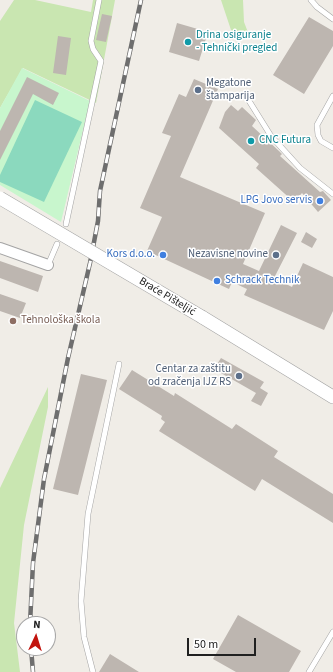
<!DOCTYPE html>
<html>
<head>
<meta charset="utf-8">
<style>
  body { margin:0 }
  #map { position:relative; width:333px; height:672px; overflow:hidden; background:#f0ede7; font-family:"Source Sans 3",sans-serif }
  canvas { display:block }
  .north { position:absolute; left:16px; top:616px; width:40px; height:40px; box-sizing:border-box; background:#fff; border:1px solid #a6a6a6; border-radius:50%; rotate:4deg; font-size:11px; font-weight:700; line-height:16px; text-align:center; color:#202020 }
  .north::after { content:''; display:block; margin:auto; width:14px; height:18px; background:#c2140e; clip-path:polygon(50% 0,100% 100%,50% 72%,0 100%) }
  .scale { position:absolute; left:187px; top:638px; width:69px; height:18px; box-sizing:border-box; border:2px solid #202020; border-top:0; padding-left:5px; font-size:12px; line-height:14px; white-space:nowrap; color:#202020; -webkit-text-stroke:3px #fff; paint-order:stroke }
</style>
</head>
<body>
<div id="map">
<canvas width="333" height="672"></canvas>
<div class="north">N</div>
<div class="scale">50 m</div>
</div>
<script>
const g = document.querySelector('canvas').getContext('2d');
g.lineJoin = 'round';
function fillPath(path, color) { g.fillStyle = color; g.fill(path, 'evenodd'); }
const shape = rows => new Path2D(rows.map(r => 'M' + r).join(''));
function trace(path, color, width, dash) { g.strokeStyle = color; g.lineWidth = width; g.lineCap = dash ? 'butt' : 'round'; g.setLineDash(dash || []); g.stroke(path); }
function write(font, color, halo, rows, align = 'center') {
  g.font = font + ' "Source Sans 3",sans-serif'; g.lineWidth = 3; g.setLineDash([]); g.textBaseline = 'middle'; g.strokeStyle = halo; g.fillStyle = color; for (const [text, x, y, turn = 0] of rows) {
    g.save(); g.translate(x, y); g.rotate((+turn || 0) * Math.PI / 180); g.textAlign = isNaN(turn) ? turn : align; if (halo) g.strokeText(text, 0, 0); g.fillText(text, 0, 0); g.restore();
  }
}
fillPath(shape([
  [14,0,35,0,91,12,93,0,115,0,96,103,23,68,0,108,0,21],
  [221,0,243,0,244,22,249,35,234,39],
  [48,387,48,407,24,525,14,623,20,672,0,672,0,488]
]), '#c9e6b1');
fillPath(shape([
  [22,68,90,101,61,222,0,185,0,108]
]), '#c8f6cd');
fillPath(shape([
  [35,100,82,122,44,202,0,182,0,175]
]), '#8bd9be');
fillPath(shape([
  [102,14,112,16,106,42,96,40],
  [309,17,333,31,333,46,304,94,273,75],
  [177,23,208,32,199,61,169,52],
  [58,36,71,38,66,75,53,73],
  [27,77,59,93,53,105,33,94,0,160,0,131],
  [194,79,218,89,180,177,265,213,243,264,259,271,281,225,297,233,274,278,292,287,303,263,333,277,333,311,324,330,244,295,247,289,232,282,229,289,147,251,162,217,140,208,171,136,162,133,179,94,186,97],
  [231,105,238,111,242,107,256,120,252,126,279,151,282,154,280,156,320,192,323,191,331,200,318,212,302,193,294,202,256,168,259,164,219,128,225,112],
  [306,232,317,239,312,248,301,242],
  [0,261,43,276,38,292,0,278],
  [0,294,26,303,20,318,0,311],
  [221,358,264,382,260,388,268,393,261,406,251,401,256,393,214,369],
  [132,370,174,396,175,393,232,429,236,424,278,451,274,457,333,494,333,523,262,479,255,491,159,431,165,422,161,419,162,416,119,389],
  [81,374,107,380,78,495,53,489],
  [238,615,301,651,289,672,236,672,213,659],
  [110,654,139,672,99,672]
]), '#bdb6b0');
const service = shape([
  [311,0,317,7,333,19],
  [246,96,271,136,300,168,333,194],
  [333,96,317,125,318,135,321,141,333,148],
  [66,224,101,61,93,49,91,41,99,0],
  [48,265,57,244],
  [93,672,84,637,81,601,88,514,119,364],
  [309,672,333,632]
]);
const minor = shape([
  [0,248,48,265]
]);
const tertiary = shape([
  [202,317,333,397]
]);
trace(service, '#a4a4a4', 6);
trace(minor, '#a4a4a4', 12);
trace(tertiary, '#a4a4a4', 14);
trace(service, '#fff', 5);
trace(minor, '#fff', 10);
trace(tertiary, '#fff', 13);
const rail = shape([
  [30,624,33,563,44,479,68,358,90,263,98,221,100,191,141,0],
  [31,648,33,672]
]);
trace(rail, '#6e6e6e', 4.5);
trace(rail, '#fff', 3, [9]);
const tertiaryBridge = shape([
  [0,198,202,317]
]);
trace(tertiaryBridge, '#a4a4a4', 14, []);
trace(tertiaryBridge, '#fff', 13);
for (const [x, y, r, color] of [
  [188,42,4,"#0f9aa8"],
  [198,90,4,"#5c6f8a"],
  [251,141,4,"#0f9aa8"],
  [320,201,4,"#3f7fe0"],
  [163,255,4,"#3f7fe0"],
  [276,255,4,"#5c6f8a"],
  [217,281,4,"#3f7fe0"],
  [13,321,4,"#8d6e63"],
  [239,376,4,"#5c6f8a"]
]) { const dot = new Path2D(); dot.arc(x, y, r, 0, 2 * Math.PI); g.fillStyle = color; g.fill(dot); trace(dot, '#fff', 1.5); }
write('11px', '#0d838f', '#fff', [
  ["Drina osiguranje",196,36],
  ["- Tehnički pregled",196,49],
  ["CNC Futura",259,141]
], 'left');
write('11px', '#4e5e75', '#fff', [
  ["Megatone",206,84,"left"],
  ["štamparija",206,97,"left"],
  ["Nezavisne novine",268,255],
  ["Centar za zaštitu",231,370],
  ["od zračenja IJZ RS",231,383]
], 'right');
write('11px', '#366cbe', '#fff', [
  ["LPG Jovo servis",312,201],
  ["Kors d.o.o.",155,255],
  ["Schrack Technik",225,281,"left"]
], 'right');
write('11px', '#202020', '#fff', [
  ["Braće Pišteljić",167,297,31]
]);
write('11px', '#785e54', '#fff', [
  ["Tehnološka škola",21,321]
], 'left');
</script>
</body>
</html>
